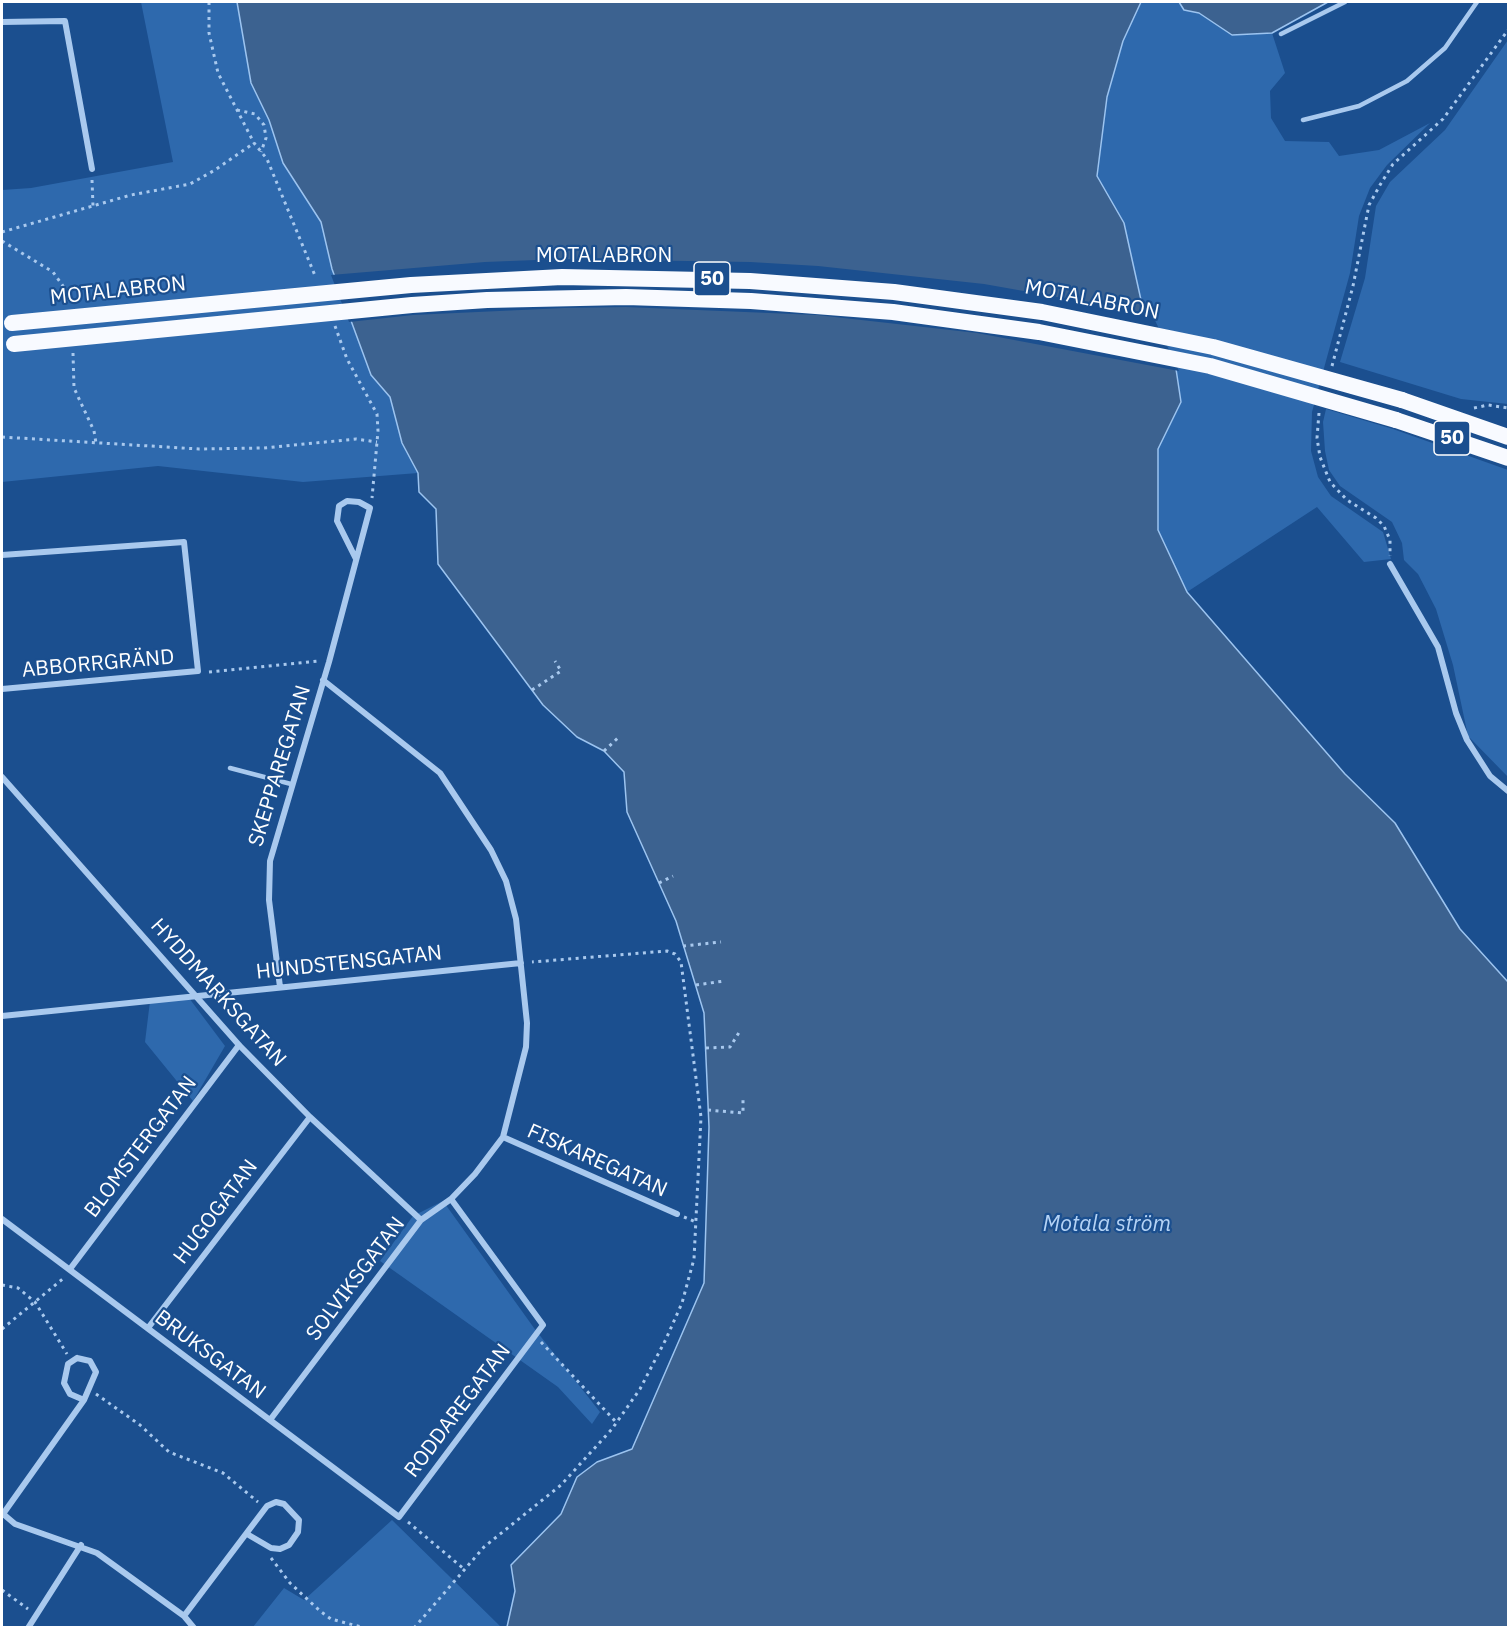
<!DOCTYPE html>
<html>
<head>
<meta charset="utf-8">
<style>
  body { margin:0 }
  #map { position:relative; width:1510px; height:1629px; overflow:hidden; background:#1b4f8f; font-family:"IBM Plex Sans",sans-serif }
  canvas { display:block }
  .frame { position:absolute; inset:0; border:3px solid #fff; pointer-events:none }
</style>
</head>
<body>
<div id="map">
<canvas width="1510" height="1629"></canvas>
<div class="frame"></div>
</div>
<script>
const g = document.querySelector('canvas').getContext('2d');
g.lineJoin = 'round';
function fillPath(path, color) { g.fillStyle = color; g.fill(path, 'evenodd'); }
const shape = rows => new Path2D(rows.map(r => 'M' + r).join(''));
function trace(path, color, width, dash) { g.strokeStyle = color; g.lineWidth = width; g.lineCap = dash ? 'butt' : 'round'; g.setLineDash(dash || []); g.stroke(path); }
function write(font, color, halo, rows, align = 'center') {
  g.font = font + ' "IBM Plex Sans",sans-serif'; g.lineWidth = 4.5; g.setLineDash([]); g.textBaseline = 'middle'; g.strokeStyle = halo; g.fillStyle = color; for (const [text, x, y, turn = 0] of rows) {
    g.save(); g.translate(x, y); g.rotate((+turn || 0) * Math.PI / 180); g.textAlign = isNaN(turn) ? turn : align; if (halo) g.strokeText(text, 0, 0); g.fillText(text, 0, 0); g.restore();
  }
}
fillPath(shape([
  [141,2,237,2,251,83,269,120,283,163,321,222,332,269,371,375,390,397,402,443,418,473,303,482,158,466,2,482,2,190,31,188,173,162],
  [1141,2,1179,2,1184,10,1199,13,1232,35,1272,33,1285,73,1270,91,1271,118,1285,141,1329,142,1339,156,1379,150,1430,123,1387,165,1370,188,1359,216,1350,273,1312,412,1311,451,1318,477,1331,496,1383,532,1391,559,1364,562,1317,507,1187,592,1158,530,1158,449,1181,403,1176,369,1141,300,1124,223,1097,176,1107,97,1123,41],
  [1508,40,1508,404,1461,399,1340,362,1365,278,1376,206,1390,182,1445,130],
  [1326,409,1393,429,1508,470,1508,777,1468,736,1453,665,1436,609,1418,574,1404,560,1402,543,1392,522,1340,486,1329,470,1325,451,1323,422],
  [189,998,225,1046,193,1101,145,1042,150,1001],
  [443,1201,534,1328,600,1412,592,1424,558,1387,380,1261,413,1216],
  [392,1520,501,1627,253,1627,284,1588,304,1600]
]), '#2e69ad');
const water = shape([
  [237,2,1141,2,1123,41,1107,97,1097,176,1124,223,1141,300,1176,369,1181,402,1158,449,1158,530,1187,592,1345,774,1395,823,1460,929,1508,982,1508,1627,507,1627,515,1591,511,1565,561,1514,577,1477,597,1462,632,1449,704,1283,709,1127,704,1013,676,921,627,812,624,772,604,751,577,737,543,705,438,564,436,509,419,492,418,473,402,443,390,397,371,375,332,269,321,222,283,163,269,120,251,83,237,2],
  [1179,2,1328,2,1272,33,1232,35,1199,13,1184,10,1179,2]
]);
fillPath(water, '#3c6290');
trace(water, '#9cc4f0', 1.5);
fillPath(shape([
  [561,259,750,262,818,266,984,284,1131,310,1152,314,1179,371,977,333,817,315,626,307,564,308,413,315,349,322,331,275,485,262]
]), '#1b4f8f');
trace(shape([
  [209,2,209,33,218,73,254,143,267,159,316,278],
  [237,110,255,114,264,125,266,138,261,152],
  [92,180,93,206],
  [2,232,131,195,190,184,215,170,254,143],
  [2,241,53,272,63,286,68,302],
  [335,326,347,359,377,414,378,431,372,498],
  [73,353,74,388,94,431,96,443],
  [1332,366,1353,286,1369,205,1380,185,1393,164,1443,119,1508,30],
  [1474,408,1488,405,1508,408],
  [1319,413,1317,438,1320,457,1330,482,1347,500,1376,518,1384,526,1390,540,1390,556],
  [2,437,199,449,264,448,356,439,377,442],
  [209,672,318,661],
  [532,690,561,671,555,661],
  [604,751,620,736],
  [659,883,673,876],
  [683,946,721,942],
  [696,985,724,981],
  [706,1048,730,1047,740,1031],
  [708,1110,743,1113,743,1099],
  [684,1217,696,1222],
  [2,1285,18,1288,35,1302,67,1354],
  [2,1329,65,1277],
  [541,1342,616,1422],
  [96,1394,140,1425,169,1452,223,1473,258,1502],
  [408,1522,464,1569],
  [271,1558,290,1583,320,1611,331,1619,365,1628],
  [2,1590,28,1609],
  [414,1628,484,1547,561,1485,612,1429,640,1389,666,1339,682,1303,694,1259,701,1117,681,962,675,954,667,951,532,962]
]), '#a9c9ee', 3, [3, 4.5]);
trace(shape([
  [1281,34,1345,2],
  [1303,120,1359,106,1407,81,1445,48,1477,2],
  [230,768,291,784]
]), '#a9c9ee', 4.5);
trace(shape([
  [2,22,65,21,92,169],
  [2,555,184,542,198,671,2,689],
  [1390,564,1438,647,1456,713,1467,740,1490,776,1508,791],
  [2,777,239,1045,310,1117,421,1220],
  [280,987,269,900,270,861,329,662,370,508,359,502,347,501,339,506,337,521,356,559],
  [2,1016,521,963],
  [503,1137,677,1214],
  [2,1219,399,1517,543,1325,451,1199],
  [70,1269,239,1045],
  [148,1328,310,1117],
  [77,1358,90,1361,96,1372,84,1400,70,1394,64,1383,68,1364,77,1358],
  [270,1420,421,1220,451,1199,475,1174,503,1137,526,1047,527,1023,516,919,506,881,491,850,440,773,323,680],
  [2,1513,15,1524,97,1553,184,1616,194,1628],
  [3,1514,84,1400],
  [184,1616,267,1506,276,1502,284,1504,299,1520,298,1532,289,1545,280,1549,271,1548,247,1534],
  [28,1628,81,1545]
]), '#a9c9ee', 6);
trace(shape([
  [1402,400,1508,437],
  [1396,420,1508,458]
]), '#f8faff', 16);
trace(shape([
  [12,323,411,285,562,277,750,281,894,292,1042,312,1213,347,1402,400],
  [14,344,412,305,487,300,626,297,751,301,893,312,1039,332,1210,366,1396,420]
]), '#f8faff', 16);
for (const [x, y, w] of [
  [712,279,36],
  [1452,438,36]
]) { const box = new Path2D(); box.roundRect(x - w / 2, y - 17, w, 34, 4.5); g.fillStyle = '#1b4f8f'; g.fill(box); trace(box, '#fff', 1.5); }
write('bold 20px', '#fff', null, [
  ["50",712,279],
  ["50",1452,438]
]);
write('21px', '#fff', '#1b4f8f', [
  ["MOTALABRON",604,256],
  ["MOTALABRON",118,291,-6],
  ["MOTALABRON",1092,300,11],
  ["ABBORRGRÄND",98,664,-5],
  ["SKEPPAREGATAN",280,766,-73],
  ["HUNDSTENSGATAN",349,963,-6],
  ["HYDDMARKSGATAN",218,993,48],
  ["BLOMSTERGATAN",141,1147,-53],
  ["FISKAREGATAN",597,1161,24],
  ["HUGOGATAN",216,1212,-53],
  ["SOLVIKSGATAN",356,1279,-53],
  ["BRUKSGATAN",210,1355,37],
  ["RODDAREGATAN",458,1411,-53]
]);
write('italic 22px', '#b5d3f5', '#1b4f8f', [
  ["Motala ström",1107,1225]
]);
</script>
</body>
</html>
